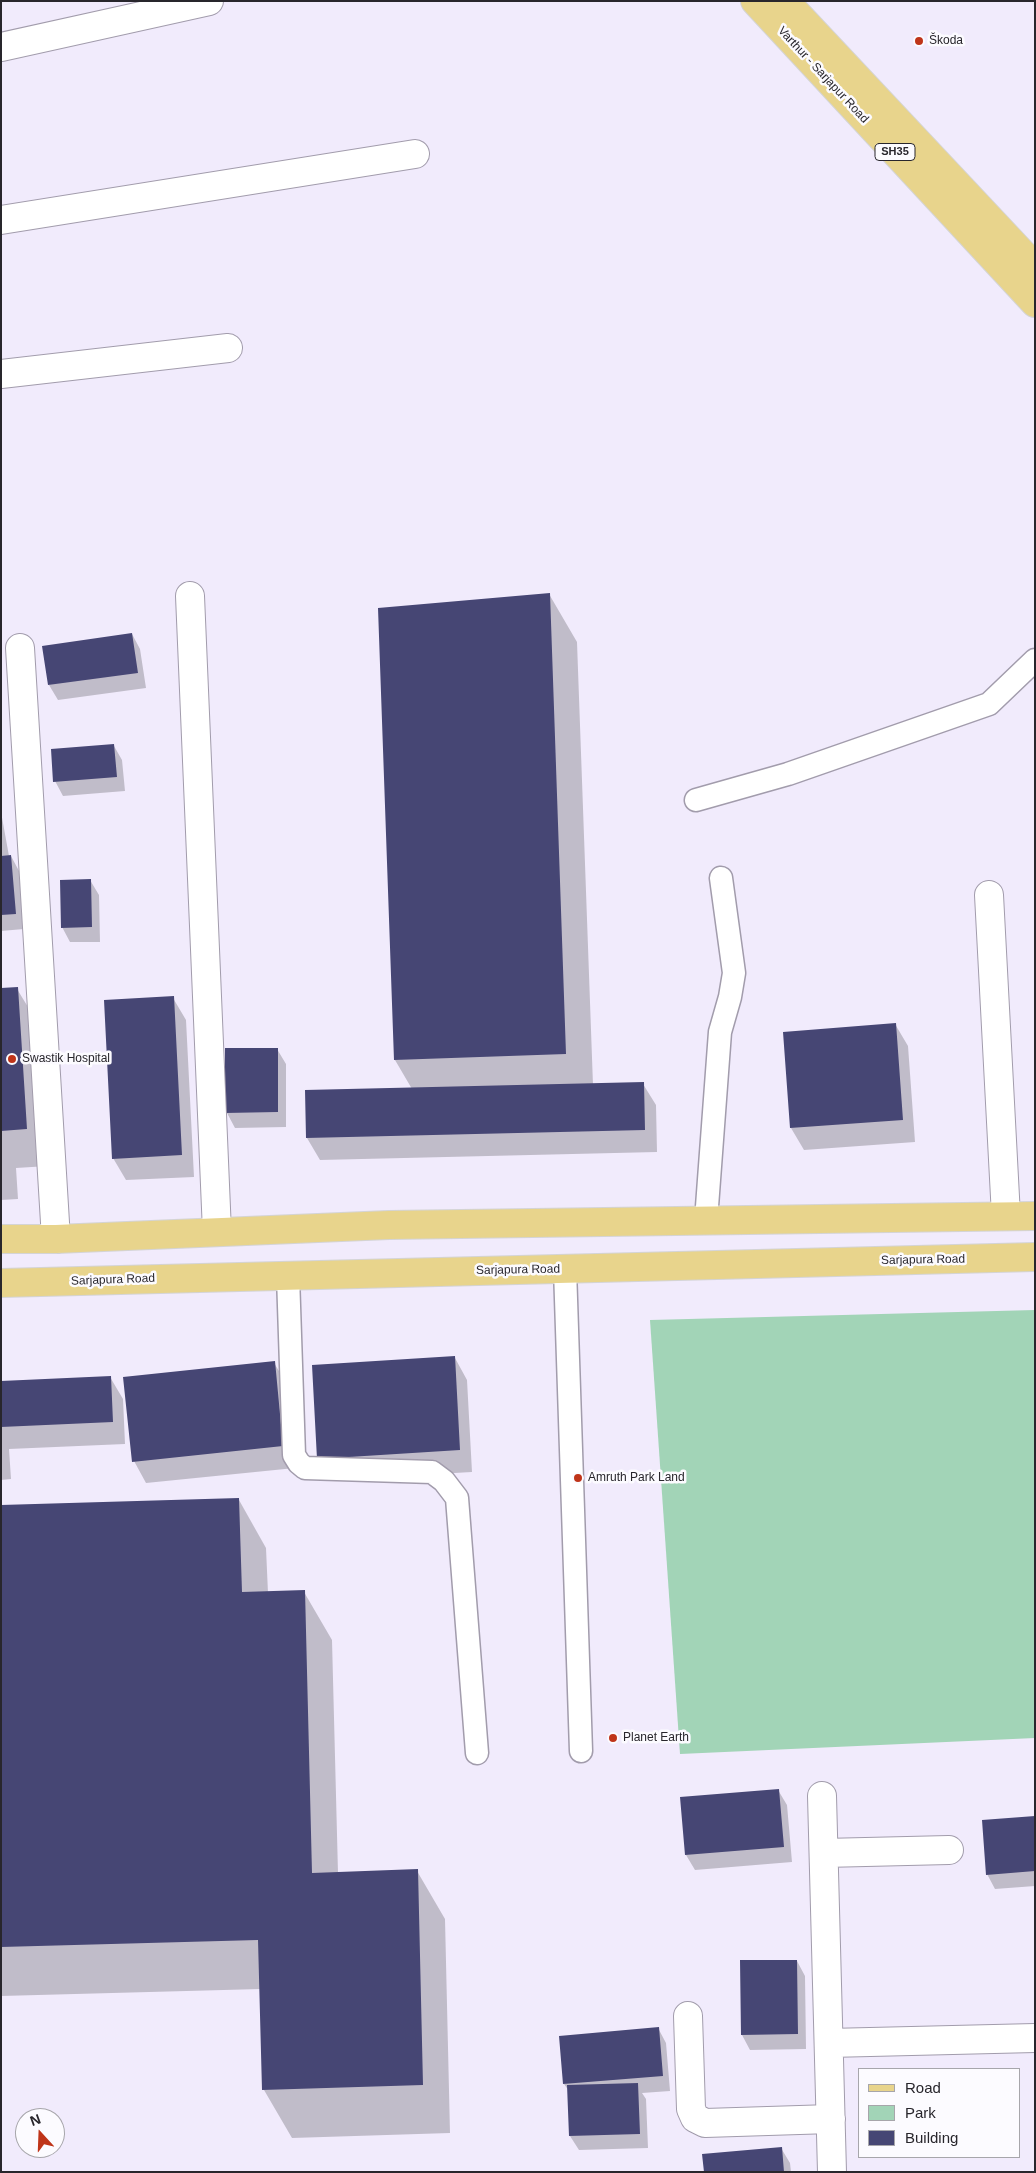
<!DOCTYPE html>
<html>
<head>
<meta charset="utf-8">
<style>
  body { margin:0 }
  #map { position:relative; width:1036px; height:2173px; overflow:hidden; background:#f1ebfc; font-family:Helvetica,sans-serif }
  canvas { display:block }
  .frame { position:absolute; inset:0; border:2px solid #28262c; pointer-events:none }
  .legend { position:absolute; left:858px; top:2068px; width:162px; height:90px; box-sizing:border-box; background:#fcfbff; border:1px solid #a7a6ab; margin:0; padding:6px 9px; list-style:none; font-size:15px; color:#28262c }
  .legend li { display:flex; align-items:center; gap:10px; height:25px }
  .legend b { width:25px; border:1px solid #a7a6ab }
  .north { position:absolute; left:15px; top:2108px; width:50px; height:50px; box-sizing:border-box; background:#fcfbff; border:1px solid #a7a6ab; border-radius:50%; rotate:340deg; font-size:14px; font-weight:700; line-height:20px; text-align:center; color:#28262c }
  .north::after { content:''; display:block; margin:auto; width:18px; height:22px; background:#bf3419; clip-path:polygon(50% 0,100% 100%,50% 72%,0 100%) }
</style>
</head>
<body>
<div id="map">
<canvas width="1036" height="2173"></canvas>
<div class="frame"></div>
<ul class="legend">
<li><b style="height:6px;background:#e8d48c"></b>Road</li>
<li><b style="height:14px;background:#a2d4b7"></b>Park</li>
<li><b style="height:14px;background:#464674"></b>Building</li>
</ul>
<div class="north">N</div>
</div>
<script>
const g = document.querySelector('canvas').getContext('2d');
g.lineJoin = 'round';
function fillPath(path, color) { g.fillStyle = color; g.fill(path, 'evenodd'); }
const shape = rows => new Path2D(rows.map(r => 'M' + r).join(''));
function trace(path, color, width, dash) { g.strokeStyle = color; g.lineWidth = width; g.lineCap = dash ? 'butt' : 'round'; g.setLineDash(dash || []); g.stroke(path); }
function write(font, color, halo, rows, align = 'center') {
  g.font = font + ' Helvetica,sans-serif'; g.lineWidth = 5; g.setLineDash([]); g.textBaseline = 'middle'; g.strokeStyle = halo; g.fillStyle = color; for (const [text, x, y, turn = 0] of rows) {
    g.save(); g.translate(x, y); g.rotate((+turn || 0) * Math.PI / 180); g.textAlign = isNaN(turn) ? turn : align; if (halo) g.strokeText(text, 0, 0); g.fillText(text, 0, 0); g.restore();
  }
}
fillPath(shape([
  [1035,1310,1035,1738,680,1754,650,1320]
]), '#a2d4b7');
fillPath(shape([
  [549,594,577,642,593,1085,643,1084,656,1105,657,1152,320,1160,307,1138,412,1089,395,1060],
  [132,634,140,649,146,688,58,700,49,685],
  [114,746,122,760,125,791,63,796,55,781],
  [1,812,9,856,11,856,19,871,24,929,1,931],
  [90,880,99,895,100,942,70,942,62,927],
  [17,989,39,1025,48,1166,16,1168,18,1199,1,1200,1,990],
  [173,998,186,1020,194,1177,126,1180,113,1158],
  [895,1024,908,1046,915,1142,804,1150,791,1128,784,1033],
  [277,1049,286,1064,286,1127,235,1128,227,1113],
  [455,1358,467,1380,472,1472,331,1480,318,1458],
  [274,1363,287,1384,295,1468,146,1483,134,1461],
  [110,1377,123,1399,125,1444,9,1449,11,1479,1,1480,1,1383],
  [239,1500,266,1548,268,1593,304,1592,332,1640,338,1873,417,1871,445,1919,450,2133,292,2138,264,2090,261,1989,1,1996,1,1506],
  [778,1790,787,1805,792,1862,695,1870,686,1855,682,1798],
  [1035,1818,1035,1886,995,1889,987,1874],
  [797,1961,805,1976,806,2049,750,2050,742,2035],
  [658,2028,666,2043,670,2091,642,2093,646,2099,648,2148,579,2150,570,2136,569,2091,564,2084],
  [781,2148,790,2163,791,2172,705,2172]
]), '#0003');
fillPath(shape([
  [550,593,566,1054,394,1060,378,608],
  [132,633,138,673,48,685,42,646],
  [114,744,117,777,53,782,51,749],
  [11,855,16,914,1,915,1,856],
  [91,879,92,927,61,928,60,880],
  [18,987,27,1129,1,1131,1,988],
  [174,996,182,1155,112,1159,104,1000],
  [896,1023,903,1120,790,1128,783,1032],
  [225,1048,278,1048,278,1112,225,1113],
  [644,1082,645,1130,306,1138,305,1090],
  [455,1356,460,1450,317,1459,312,1365],
  [275,1361,283,1446,132,1462,123,1377],
  [111,1376,113,1422,1,1427,1,1381],
  [239,1498,242,1592,305,1590,312,1873,418,1869,423,2085,262,2090,258,1940,1,1947,1,1505],
  [779,1789,784,1847,685,1855,680,1797],
  [1035,1816,1035,1871,986,1875,982,1820],
  [740,1960,797,1960,798,2034,741,2035],
  [659,2027,663,2076,563,2084,559,2036],
  [638,2083,640,2134,569,2136,567,2085],
  [782,2147,784,2172,704,2172,702,2154]
]), '#464674');
const service = shape([
  [696,800,788,774,989,704,1035,660],
  [706,1220,720,1032,730,997,734,973,721,878],
  [565,1269,581,1751],
  [288,1276,294,1455,299,1463,305,1468,432,1472,444,1481,457,1498,477,1753]
]);
const minor = shape([
  [1,47,209,1],
  [1,220,415,154],
  [1,374,228,348],
  [190,596,217,1232],
  [20,648,56,1239],
  [989,895,1006,1216],
  [822,1796,832,2172],
  [824,1853,949,1850],
  [688,2016,691,2109,695,2118,705,2123,831,2119],
  [829,2043,1035,2038]
]);
const primary = shape([
  [755,1,1035,303],
  [785,1,1035,267],
  [1,1239,56,1239,389,1225,1035,1216],
  [1,1283,1035,1257]
]);
trace(service, '#a29cac', 25);
trace(minor, '#a29cac', 30);
trace(primary, '#d4d4d5', 30);
trace(service, '#fff', 22);
trace(minor, '#fff', 28);
trace(primary, '#e8d48c', 28);
for (const [x, y, r, color] of [
  [919,41,5,"#bf3419"],
  [12,1059,5,"#bf3419"],
  [578,1478,5,"#bf3419"],
  [613,1738,5,"#bf3419"]
]) { const dot = new Path2D(); dot.arc(x, y, r, 0, 2 * Math.PI); g.fillStyle = color; g.fill(dot); trace(dot, '#fcfbff', 2); }
for (const [x, y, w] of [
  [895,152,40]
]) { const box = new Path2D(); box.roundRect(x - w / 2, y - 8.5, w, 17, 4); g.fillStyle = '#fcfbff'; g.fill(box); trace(box, '#28262c', 1); }
write('bold 11px', '#28262c', null, [
  ["SH35",895,152]
]);
write('12px', '#28262c', '#fcfbff', [
  ["Škoda",929,41],
  ["Swastik Hospital",22,1059],
  ["Amruth Park Land",588,1478],
  ["Planet Earth",623,1738]
], 'left');
write('12px', '#28262c', '#fcfbff', [
  ["Varthur - Sarjapur Road",823,75,47],
  ["Sarjapura Road",923,1260,-1],
  ["Sarjapura Road",518,1270,-1],
  ["Sarjapura Road",113,1280,-2]
]);
</script>
</body>
</html>
